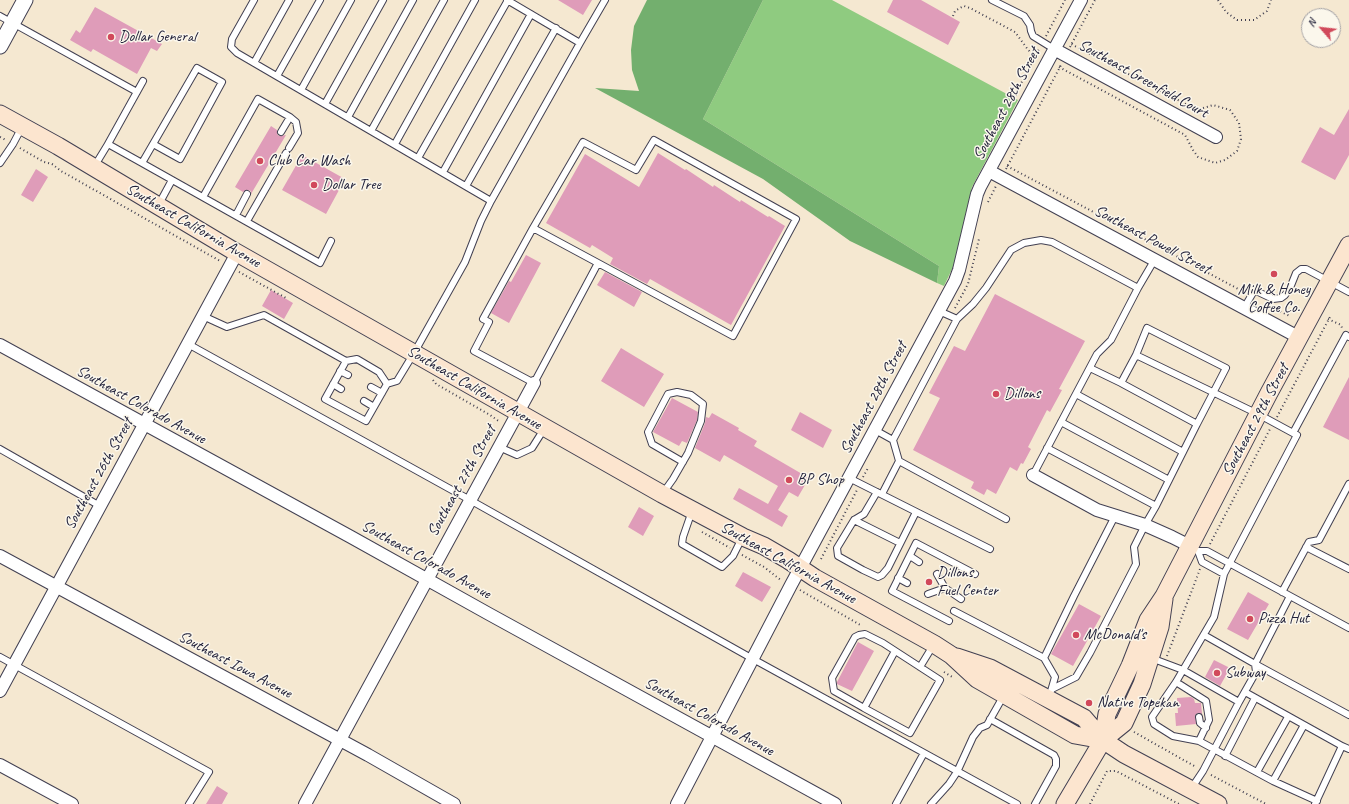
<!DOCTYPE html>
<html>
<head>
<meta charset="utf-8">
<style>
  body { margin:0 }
  #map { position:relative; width:1349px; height:804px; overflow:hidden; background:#f5e8d1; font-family:Caveat,sans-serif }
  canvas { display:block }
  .north { position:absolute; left:1301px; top:8px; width:40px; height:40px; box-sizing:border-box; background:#fbf7ec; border:1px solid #a4a2a5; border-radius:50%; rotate:298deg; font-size:11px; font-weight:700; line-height:16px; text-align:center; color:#22223b }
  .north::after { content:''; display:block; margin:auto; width:14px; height:18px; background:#d1495b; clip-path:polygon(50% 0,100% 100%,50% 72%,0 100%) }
</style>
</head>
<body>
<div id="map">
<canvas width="1349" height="804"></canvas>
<div class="north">N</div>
</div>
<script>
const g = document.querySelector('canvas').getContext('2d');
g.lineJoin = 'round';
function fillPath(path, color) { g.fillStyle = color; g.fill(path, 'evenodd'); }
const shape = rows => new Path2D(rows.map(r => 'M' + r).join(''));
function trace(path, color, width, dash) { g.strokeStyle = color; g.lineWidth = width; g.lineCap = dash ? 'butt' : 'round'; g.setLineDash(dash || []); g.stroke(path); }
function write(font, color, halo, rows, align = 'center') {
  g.font = font + ' Caveat,sans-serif'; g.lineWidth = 3; g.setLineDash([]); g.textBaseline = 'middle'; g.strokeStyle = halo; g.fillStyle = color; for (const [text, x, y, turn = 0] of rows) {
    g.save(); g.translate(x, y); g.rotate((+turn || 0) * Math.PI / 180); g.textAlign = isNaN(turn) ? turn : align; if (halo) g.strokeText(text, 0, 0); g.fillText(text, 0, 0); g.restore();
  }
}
fillPath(shape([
  [763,0,832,0,1018,100,972,187,953,267,944,286,937,283,939,266,703,119]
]), '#8fcb80');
fillPath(shape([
  [647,0,763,0,703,119,939,266,937,283,850,241,763,179,595,88,639,91,632,70,631,50,634,26]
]), '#73af6e');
fillPath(shape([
  [558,0,592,0,583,15],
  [893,0,921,0,960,22,948,45,887,12],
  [95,7,162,44,157,51,151,48,137,74,93,49,91,52,70,40,76,30,80,33],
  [1349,109,1349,155,1335,180,1301,162,1320,127,1334,135],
  [271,126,277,130,277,134,279,136,286,135,251,194,251,191,247,190,243,192,235,187],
  [658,153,685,170,686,169,713,187,714,185,740,202,741,200,768,217,769,216,785,226,731,325,650,279,647,284,610,264,613,258,592,245,590,248,546,223,585,154,639,187],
  [302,155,345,179,326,214,282,190],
  [36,169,48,177,33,202,21,195],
  [526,255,541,263,509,323,491,313,509,281,511,282],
  [605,272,642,292,634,307,597,285],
  [271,290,293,303,284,319,262,306],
  [995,294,1085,341,1059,389,1062,390,1050,412,1047,410,1028,447,1031,449,1023,464,1021,463,1017,471,1010,467,996,494,987,489,984,495,971,488,974,482,913,450,940,398,929,393,954,346,965,351],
  [621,348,664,374,644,407,601,381],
  [1349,377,1349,440,1323,427],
  [672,398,698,412,697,420,687,443,682,441,679,446,653,432],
  [800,412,832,430,823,448,791,430],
  [712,413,739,428,738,430,757,441,754,446,809,478,798,497,789,492,778,510,788,516,782,527,733,499,739,488,768,504,778,486,724,455,720,462,695,448,705,423,706,417,709,418],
  [639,507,654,516,643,536,628,527],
  [743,572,771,587,762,602,735,586],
  [1248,592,1269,604,1248,640,1227,629],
  [1079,604,1101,616,1073,666,1051,654],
  [858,642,874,651,852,691,837,684,837,682],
  [1214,660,1230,668,1220,686,1205,677],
  [1191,697,1194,699,1195,703,1201,703,1202,714,1198,713,1195,715,1196,724,1176,726,1175,713,1178,713,1177,698],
  [217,786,228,793,222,804,206,804]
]), '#df9cb9');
const service = shape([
  [254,0,232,39,231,47,237,53,491,201],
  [992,0,1024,16,1030,25,1031,31,1033,36,1054,49],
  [0,16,137,92],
  [580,43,605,0],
  [254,63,289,0],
  [277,76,320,0],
  [301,90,351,0],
  [325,104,383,0],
  [348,117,413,0],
  [371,131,444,0],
  [281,132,290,117],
  [108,144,143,81],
  [153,144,180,159,222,82,197,68,142,163,320,263,331,241],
  [395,144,475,0],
  [418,158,508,0],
  [0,163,13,144,22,127],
  [94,167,108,144,142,163],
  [443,172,531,14],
  [466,186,556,28],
  [203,197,258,99,290,117,296,122,298,133,289,148],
  [159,204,172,180],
  [236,215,247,194],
  [247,221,286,153],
  [533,228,598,263,733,336,796,219,654,140,636,170,583,142,533,228,483,319,489,322,474,351,534,383,598,263],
  [1244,308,1254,291,1256,291,1273,299,1281,298,1285,295,1290,288,1296,273,1301,269,1306,269,1349,292],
  [203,316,216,322,227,327,264,315,346,361,325,399,366,421,387,384,397,381,414,353,465,262,481,221,491,201,580,43,507,0],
  [957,319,973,304,986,288,1011,250,1024,243,1041,240,1052,242,1138,288],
  [188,344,470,500,753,659,1017,804],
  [346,361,357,359,379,372,387,384],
  [1090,368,1121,383,1136,355,1258,414,1293,433,1346,335,1349,337],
  [340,371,348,375],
  [1121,383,1197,424,1226,368,1147,328,1136,355],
  [333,384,341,389],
  [371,387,382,393],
  [1076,394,1183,452],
  [364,401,374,407],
  [1061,422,1169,480],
  [875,430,893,440,957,319,939,311],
  [893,440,899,461],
  [499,447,517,455,532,448,544,429],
  [1047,448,1156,506],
  [0,449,100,506],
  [1033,475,1097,354,1111,340,1138,288,1155,259],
  [849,478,990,549],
  [877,492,864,514,854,520,837,548,838,556,863,570,878,577,882,575,888,568,916,512],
  [663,493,673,479,688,453,701,421,703,404,691,395,677,392,668,394,648,432,652,444,683,462],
  [882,494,899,461,1006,519],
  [692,511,683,537,682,544,722,567,733,556,742,538],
  [854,520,900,543],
  [1191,547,1198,551,1207,551,1349,628],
  [1306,547,1349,569],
  [1198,551,1202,562,1224,574],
  [910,556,919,562],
  [898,578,907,583],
  [945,588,961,599],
  [1282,592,1309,542,1319,540,1349,484],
  [928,594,945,588,937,574],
  [954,611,1044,658,1055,677,1051,691],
  [949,621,892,591,916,543,975,574],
  [1204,635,1255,664,1290,596],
  [0,657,209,772,189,804],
  [1044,658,1074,596,1115,516],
  [1151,658,1183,670,1214,617,1224,574,1297,435],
  [1255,664,1349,715],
  [920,667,934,644],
  [1176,682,1206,701,1209,720,1199,741,1173,736,1154,724,1152,717,1176,682,1183,670,1239,702,1203,771,1191,789],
  [1052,689,1076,677,1090,653,1136,564,1134,547,1145,525,1156,506,1197,424],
  [1245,692,1342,746],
  [1239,702,1256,672,1255,664],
  [864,708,834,691,832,678,855,637,859,635,865,634,883,643,920,667,940,680,910,733,864,708,895,651],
  [1199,717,1200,723,1206,728],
  [990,719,1054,755,1056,759,1056,766,1035,804],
  [1199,741,1273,781,1317,801],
  [1225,756,1255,698],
  [1257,772,1288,717],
  [1273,781,1304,725],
  [896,804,924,753],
  [931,804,949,784,957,772,973,737,980,728,987,725,1004,695],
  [1315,804,1342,746,1349,749]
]);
const minor = shape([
  [1054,49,1216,137],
  [989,171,1300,338],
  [0,345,351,537,489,614,835,804],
  [1033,475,1097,510,1145,525,1172,537,1190,546],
  [0,556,368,755,454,804],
  [0,691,237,253],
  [0,765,72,804],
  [305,804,534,383],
  [677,804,791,585,955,281,959,270,977,194,980,187,1081,0]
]);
const tertiary = shape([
  [0,46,25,0]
]);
const secondary = shape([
  [0,114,58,146,232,250,662,494,743,537,764,546,788,560,815,578,934,644,951,655,977,679,1075,735,1103,740],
  [957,657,990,668,1084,718,1103,740,1124,754,1218,804],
  [1103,740,1107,714,1130,666,1148,620,1164,596,1269,393,1349,245],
  [1065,804,1103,740,1124,723,1142,684,1160,627,1164,599]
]);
trace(service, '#424052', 8);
trace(minor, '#424052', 14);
trace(tertiary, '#424052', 17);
trace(secondary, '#424052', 19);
trace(shape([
  [1218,0,1226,12,1237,20,1254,20,1267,11,1271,0],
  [953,16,955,11,960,8,964,6,970,8,1015,32,1026,47,1030,52,1038,56],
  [1046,36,1065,0],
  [1070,47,1095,0],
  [1059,67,1185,135,1193,150,1198,157,1215,163,1225,160,1237,151,1241,139,1239,123,1230,110,1213,105,1197,110,1071,44],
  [1017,95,1015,95,1039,49],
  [0,137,6,140],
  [20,148,44,162,52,164,61,171,220,261],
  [1007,166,1244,292],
  [1006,169,1061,65],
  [988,202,996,186],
  [239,272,286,298],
  [955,308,968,284,979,239],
  [1273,308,1290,316],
  [1328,319,1341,325,1342,328],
  [433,380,436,384,490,415,500,422],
  [1277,417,1331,315],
  [863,477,868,468],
  [702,532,730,548],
  [1210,544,1270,429],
  [742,555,764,567,782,581],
  [821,559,857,490],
  [800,590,862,626],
  [1167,656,1200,569],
  [944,672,954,678],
  [1134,732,1196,767],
  [1211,775,1266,804],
  [1090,804,1107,771,1116,771,1179,804]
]), '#424052', 2, [1, 3]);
trace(service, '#fff', 6);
trace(minor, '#fff', 12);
trace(tertiary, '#fff', 15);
trace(secondary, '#fce5cf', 17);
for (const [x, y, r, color] of [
  [111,37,4,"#d1495b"],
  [260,161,4,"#d1495b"],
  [314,185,4,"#d1495b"],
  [1274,274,4,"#d1495b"],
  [996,394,4,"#d1495b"],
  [789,480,4,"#d1495b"],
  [929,582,4,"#d1495b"],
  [1250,619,4,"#d1495b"],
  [1076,635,4,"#d1495b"],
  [1217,673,4,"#d1495b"],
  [1089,703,4,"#d1495b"]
]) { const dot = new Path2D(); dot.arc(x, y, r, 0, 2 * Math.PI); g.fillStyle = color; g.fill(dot); trace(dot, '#fbf7ec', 1.5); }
write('16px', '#22223b', '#fbf7ec', [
  ["Dollar General",119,37],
  ["Club Car Wash",268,161],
  ["Dollar Tree",322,185],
  ["Milk & Honey",1274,290,"center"],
  ["Coffee Co.",1274,308,"center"],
  ["Dillons",1004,394],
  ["BP Shop",797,480],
  ["Dillons",937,573],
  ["Fuel Center",937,591],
  ["Pizza Hut",1258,619],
  ["McDonald's",1084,635],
  ["Subway",1225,673],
  ["Native Topekan",1097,703]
], 'left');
write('16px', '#22223b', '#fbf7ec', [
  ["Southeast Greenfield Court",1143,79,29],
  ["Southeast 28th Street",1007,104,-62],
  ["Southeast California Avenue",193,226,30],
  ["Southeast Powell Street",1152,240,28],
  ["Southeast California Avenue",474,388,30],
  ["Southeast 28th Street",874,398,-62],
  ["Southeast Colorado Avenue",141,405,29],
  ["Southeast 29th Street",1256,420,-62],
  ["Southeast 26th Street",99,474,-61],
  ["Southeast 27th Street",462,481,-61],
  ["Southeast Colorado Avenue",426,560,29],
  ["Southeast California Avenue",788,563,29],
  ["Southeast Iowa Avenue",235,665,28],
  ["Southeast Colorado Avenue",709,717,29]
]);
</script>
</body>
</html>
